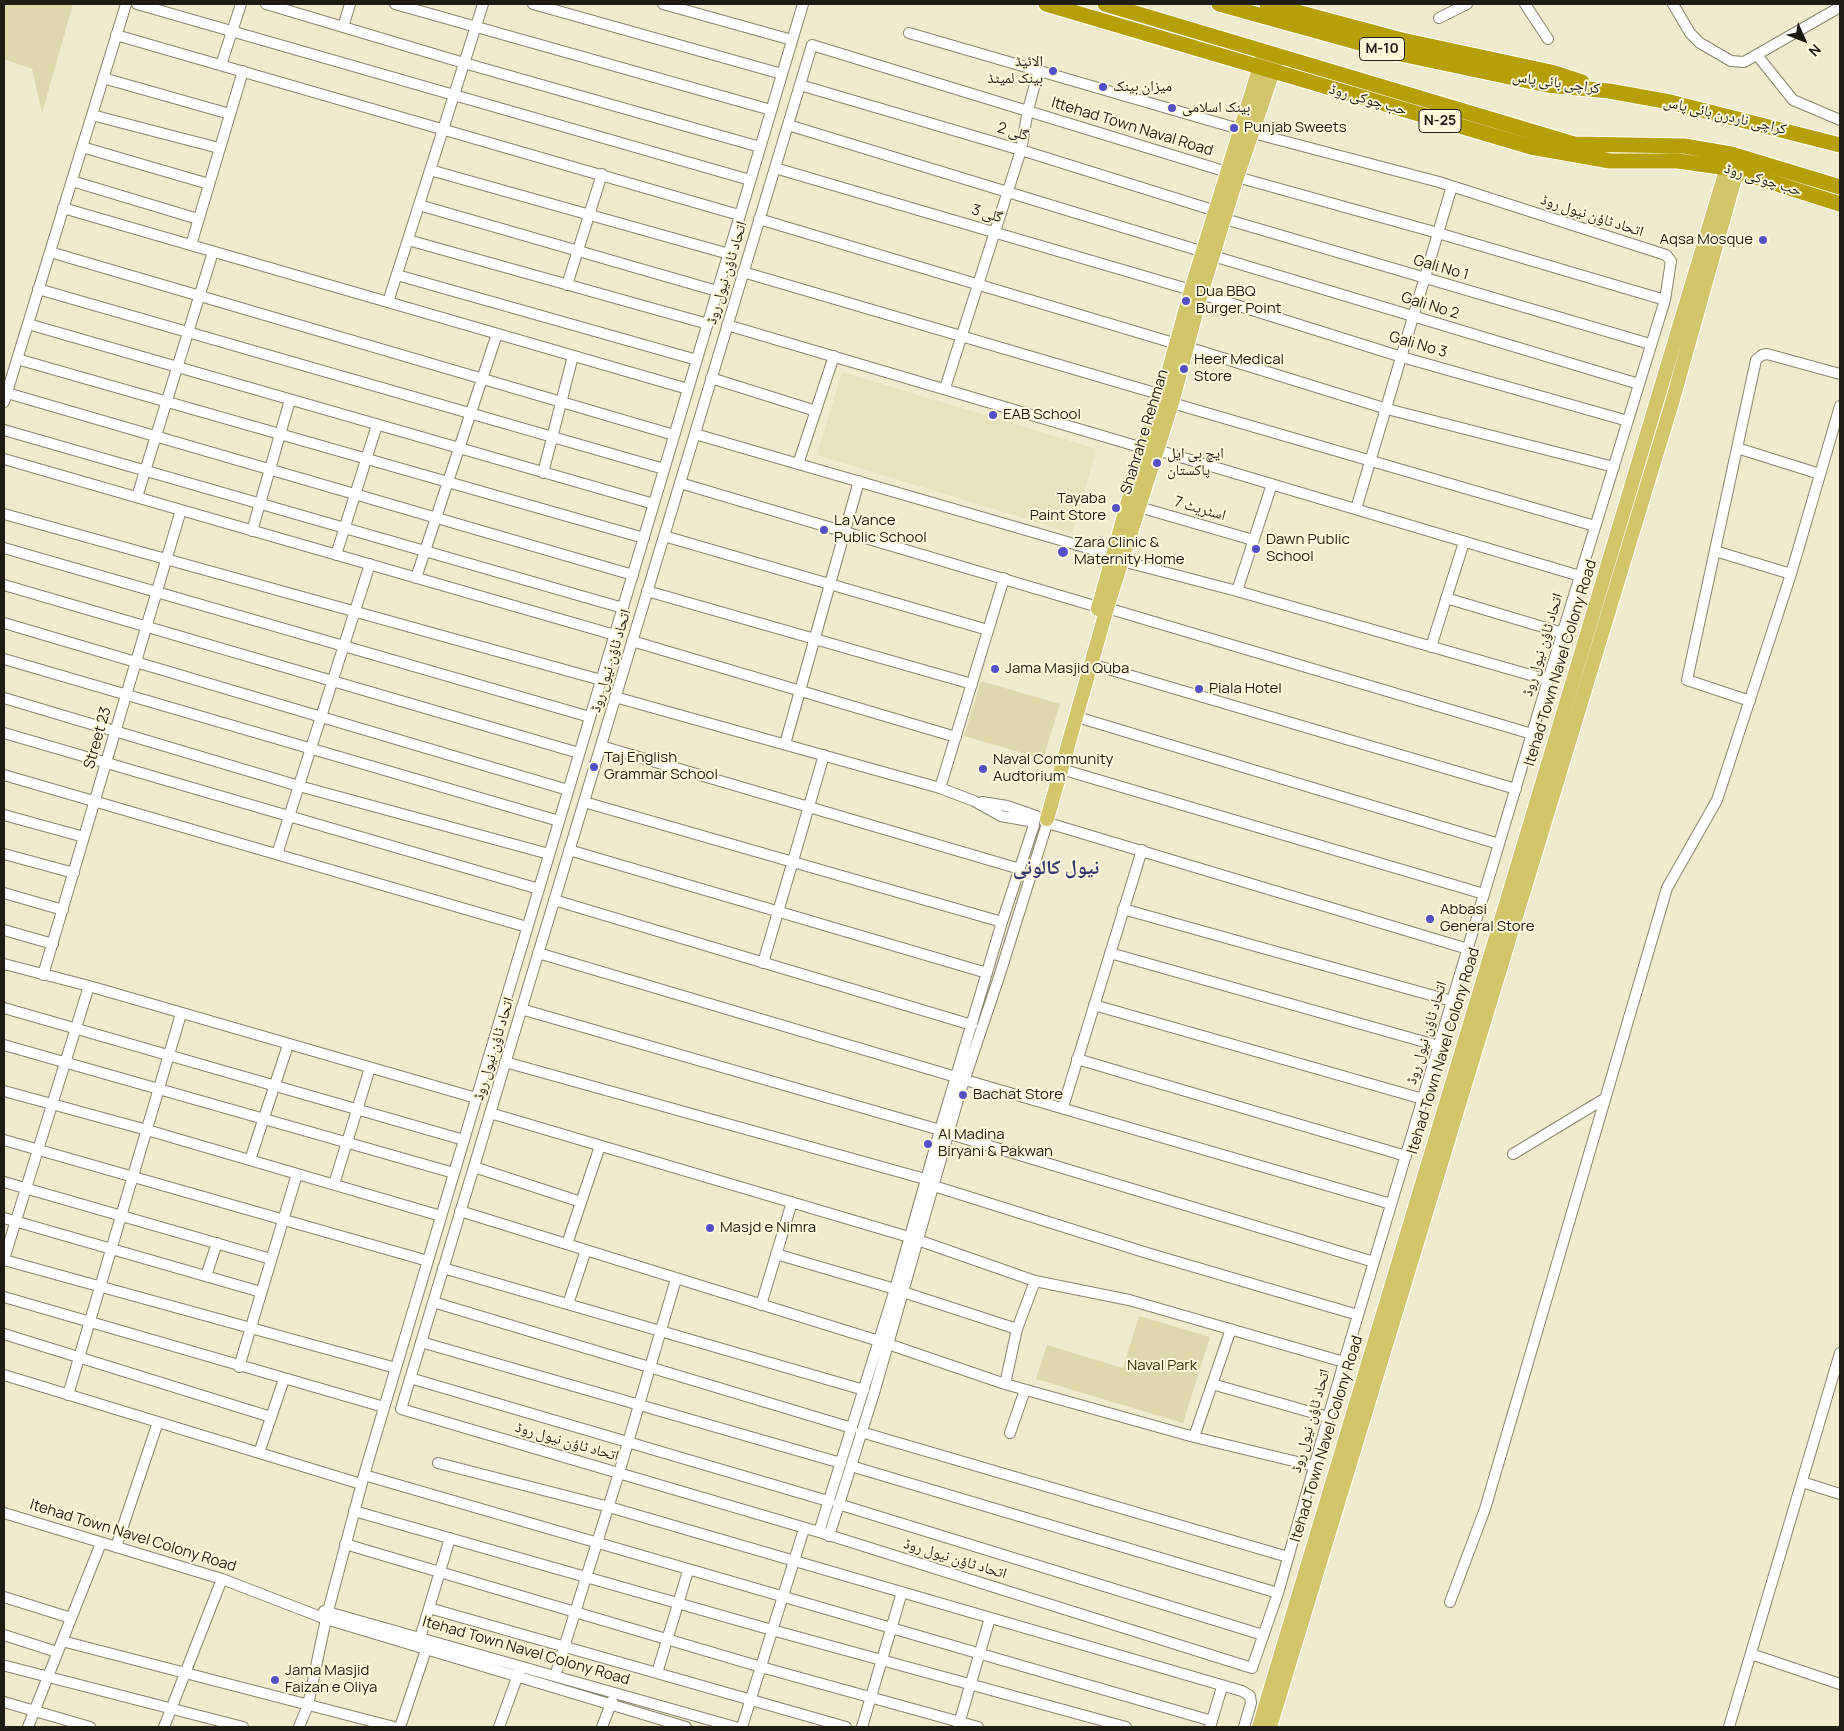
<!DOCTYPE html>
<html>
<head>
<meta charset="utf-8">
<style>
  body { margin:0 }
  #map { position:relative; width:1844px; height:1731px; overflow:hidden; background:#f0ebcf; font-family:Manrope,sans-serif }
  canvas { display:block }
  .frame { position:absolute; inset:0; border:5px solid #1e1c12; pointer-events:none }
  .north { position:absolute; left:1779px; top:15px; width:50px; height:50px; -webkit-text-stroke:4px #fdf8dc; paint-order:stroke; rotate:134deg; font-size:14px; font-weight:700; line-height:20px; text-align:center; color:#1e1c12 }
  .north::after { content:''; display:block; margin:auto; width:18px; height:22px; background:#1e1c12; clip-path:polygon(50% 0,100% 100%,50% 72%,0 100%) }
</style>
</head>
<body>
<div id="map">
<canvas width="1844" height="1731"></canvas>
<div class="frame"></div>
<div class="north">N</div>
</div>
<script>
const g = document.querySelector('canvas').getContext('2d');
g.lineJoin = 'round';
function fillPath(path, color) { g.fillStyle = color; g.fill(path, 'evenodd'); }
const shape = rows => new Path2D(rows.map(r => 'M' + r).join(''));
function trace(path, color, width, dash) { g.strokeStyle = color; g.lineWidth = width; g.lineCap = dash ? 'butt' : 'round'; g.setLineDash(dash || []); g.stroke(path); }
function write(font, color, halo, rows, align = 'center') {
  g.font = font + ' Manrope,"Noto Naskh Arabic",sans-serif'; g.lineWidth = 4; g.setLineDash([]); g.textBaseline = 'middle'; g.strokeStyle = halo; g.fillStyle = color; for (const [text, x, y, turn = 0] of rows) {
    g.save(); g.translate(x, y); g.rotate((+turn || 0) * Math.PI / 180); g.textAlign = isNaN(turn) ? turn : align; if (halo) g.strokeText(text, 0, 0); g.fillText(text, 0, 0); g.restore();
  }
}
fillPath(shape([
  [842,372,1097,449,1072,533,817,455]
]), '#e8e2be');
fillPath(shape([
  [4,4,73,4,42,113,32,69,4,59],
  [981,681,1060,704,1043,759,964,736],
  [1139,1316,1210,1337,1183,1423,1036,1379,1047,1345,1123,1368]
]), '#e0d8ad');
const minor = shape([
  [137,4,750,180],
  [266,4,464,63,760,147],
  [395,4,771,110],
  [533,4,782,74],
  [663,4,792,40],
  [1525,4,1548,39],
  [1673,4,1690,33,1700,43,1731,61,1744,62,1840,7],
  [1439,18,1467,4],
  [343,27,350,4],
  [909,33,1253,133,1439,182,1666,255,1671,261,1665,300,1548,680,1344,1362,1278,1593,1252,1668,819,1532,401,1409,812,45,1227,172],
  [116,35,739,215],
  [1757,55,1793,100,1840,120],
  [221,65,241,4],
  [103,78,230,114],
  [800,85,1021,150,1216,211],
  [92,115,219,148],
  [788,125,1204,252],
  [82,147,209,184],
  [775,168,1191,290],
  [430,170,729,254],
  [1237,177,1438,233,1665,300],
  [72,181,198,219],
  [419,205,717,291],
  [63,208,688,389],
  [759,219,1177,344],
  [1225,219,1650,344],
  [408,240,708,324],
  [191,245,243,71],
  [50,252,674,435],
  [1213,256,1639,384],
  [743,272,1162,395],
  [397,275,697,360],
  [567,285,602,174],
  [38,289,664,469],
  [1201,294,1402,357,1628,421],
  [388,302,483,4],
  [28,324,654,504],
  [727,325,1143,448],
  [1187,347,1387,409,1614,467],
  [17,359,644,538],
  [711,378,816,411],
  [945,388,1021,150,1028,110,1039,69],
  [7,393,633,575],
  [4,402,126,4],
  [1172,403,1595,526],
  [4,430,623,608],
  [695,434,1112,555],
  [1737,448,1820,474],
  [1157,450,1580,576],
  [4,459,615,635],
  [798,464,834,356],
  [543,473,573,356],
  [680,483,1098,607],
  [137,497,213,252],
  [1139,507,1253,540],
  [1356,509,1452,186],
  [4,514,601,680],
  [252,531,290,400],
  [664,536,988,630],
  [4,548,590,717],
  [1715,551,1791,574],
  [336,555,377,425],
  [1122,561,1237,591,1548,680],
  [416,578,497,334],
  [4,585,579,753],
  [647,591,972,684],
  [1237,591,1272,484],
  [1446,598,1563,633],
  [1107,608,1532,734],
  [4,623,568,790],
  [632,641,956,737],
  [1431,647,1464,542],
  [4,659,559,821],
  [1091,664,1516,789],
  [615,697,940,788,974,801,1001,816,1034,822],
  [4,698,299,786,549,854],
  [1750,701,1687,680,1756,360,1762,355,1767,354,1840,374],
  [1077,717,1499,844],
  [4,733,539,889],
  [785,744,859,481],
  [601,746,1020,869],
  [1061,769,1484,894],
  [4,775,527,927],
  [940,788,1004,578],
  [584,802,1002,922],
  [982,802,1007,806,1036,816],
  [4,815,84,837],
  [1048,823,1468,949],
  [569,850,987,973],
  [4,854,74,873],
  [277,854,370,564],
  [4,893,63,910],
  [554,900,972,1025],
  [1123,909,1452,1001],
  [4,930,53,944],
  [538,953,956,1077],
  [1110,953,1439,1046],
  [763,963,824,755],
  [4,964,89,986,476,1098],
  [43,975,181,510],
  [1094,1005,1423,1099],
  [4,1008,464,1140],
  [521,1009,940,1130],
  [4,1045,454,1173],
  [1077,1059,1406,1156],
  [505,1062,925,1179],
  [965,1080,1391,1204],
  [4,1091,147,1130,441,1216],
  [1063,1107,1142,850],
  [490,1113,909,1237,1035,1281,1129,1300,1344,1362],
  [950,1134,1374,1262],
  [4,1140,428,1261],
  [1513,1154,1604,1099],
  [250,1160,288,1045],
  [474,1167,581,1202],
  [4,1182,271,1259],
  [334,1184,370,1068],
  [934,1186,1147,1253,1358,1315],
  [460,1211,879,1341],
  [4,1218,261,1292],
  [567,1244,600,1146],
  [776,1254,895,1289],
  [4,1259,89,986],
  [4,1260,396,1368],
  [443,1268,864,1390],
  [206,1276,217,1243],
  [903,1292,1017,1329],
  [4,1297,384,1407],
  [433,1302,852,1428],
  [568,1304,586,1250],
  [761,1305,792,1202],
  [4,1334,271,1417],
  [421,1342,841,1463],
  [888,1344,1005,1384,1194,1437,1314,1466],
  [239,1367,297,1174],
  [4,1375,361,1484],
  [410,1378,828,1501],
  [1005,1384,1017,1329,1035,1281],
  [1212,1384,1328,1417],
  [68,1395,181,1014],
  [861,1432,1288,1557],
  [1010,1433,1025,1390],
  [1194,1437,1231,1329],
  [259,1453,284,1379],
  [438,1463,609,1507,1242,1691,1250,1696,1251,1703,1244,1727],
  [851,1466,1278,1593],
  [364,1475,1212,1721],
  [1802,1482,1840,1494],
  [838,1504,1263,1635],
  [354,1511,772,1630,1126,1727],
  [4,1513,222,1579,326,1619,686,1727],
  [819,1532,895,1289,940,1130,1002,922,1034,825],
  [829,1536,874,1393,959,1096,999,977,1046,827],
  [345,1544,761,1667,978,1727],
  [116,1547,158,1422],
  [4,1597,71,1618],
  [1450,1602,1485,1509,1667,888,1717,800,1791,574,1840,406],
  [429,1608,846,1727],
  [324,1611,735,1727],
  [4,1635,57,1652],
  [420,1638,450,1538],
  [62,1641,394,1727],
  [1751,1654,1840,1684],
  [6,1666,243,1727],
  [657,1673,688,1571],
  [555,1676,619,1473,676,1279],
  [4,1702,90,1727],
  [28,1727,101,1543],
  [164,1727,222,1579],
  [299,1727,308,1705,326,1619,364,1475,803,4],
  [400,1727,428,1644],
  [499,1727,519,1672],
  [602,1727,612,1701],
  [742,1727,804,1529],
  [862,1727,902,1592],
  [958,1727,990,1618],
  [1210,1727,1222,1687],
  [1729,1727,1840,1353]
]);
const major = shape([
  [1098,609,1143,448,1162,395,1191,290,1264,53],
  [1047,819,1107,608,1172,403,1201,294,1237,177,1277,60],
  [1259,1727,1730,157],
  [1270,1727,1672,403,1740,160]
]);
const highway = shape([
  [1046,4,1531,147,1610,161,1678,161,1727,168,1840,204],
  [1105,4,1574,144,1684,146,1731,154,1840,187],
  [1219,4,1396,53,1547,85,1609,91,1670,102,1840,145],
  [1267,4,1402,40,1551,72,1582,82]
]);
trace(minor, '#88846a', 12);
trace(major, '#fff', 16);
trace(highway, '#fff', 17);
trace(minor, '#fff', 10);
trace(major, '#d3c56a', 14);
trace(highway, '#b69f07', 15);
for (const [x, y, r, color] of [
  [1053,71,5,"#5350c7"],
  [1103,87,5,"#5350c7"],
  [1172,108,5,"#5350c7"],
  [1234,128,5,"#5350c7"],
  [1763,240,5,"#5350c7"],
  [1186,301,5,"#5350c7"],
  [1184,369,5,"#5350c7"],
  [993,415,5,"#5350c7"],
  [1157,463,5,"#5350c7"],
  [1116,508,5,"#5350c7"],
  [824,530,5,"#5350c7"],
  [1256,549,5,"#5350c7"],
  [1063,552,6,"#5350c7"],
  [995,669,5,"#5350c7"],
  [1199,689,5,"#5350c7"],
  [594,767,5,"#5350c7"],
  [983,769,5,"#5350c7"],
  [1430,919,5,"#5350c7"],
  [963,1095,5,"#5350c7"],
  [928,1144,5,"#5350c7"],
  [710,1228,5,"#5350c7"],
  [275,1680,5,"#5350c7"]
]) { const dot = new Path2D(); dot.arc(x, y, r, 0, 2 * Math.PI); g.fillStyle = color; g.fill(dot); trace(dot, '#fdf8dc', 2); }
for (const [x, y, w] of [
  [1382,49,45],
  [1440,121,42]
]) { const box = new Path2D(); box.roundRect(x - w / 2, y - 11.5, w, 23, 4); g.fillStyle = '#fdf8dc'; g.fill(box); trace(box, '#1e1c12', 1); }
write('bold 14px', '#1e1c12', null, [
  ["M-10",1382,49],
  ["N-25",1440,121]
]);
write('15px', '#1e1c12', '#fdf8dc', [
  ["الائیڈ",1043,62,"right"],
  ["بینک لمیٹڈ",1043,79,"right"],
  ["میزان بینک",1113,87],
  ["بینک اسلامی",1182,108],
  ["Punjab Sweets",1244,128],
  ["Aqsa Mosque",1753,240,"right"],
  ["Dua BBQ",1196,292],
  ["Burger Point",1196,309],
  ["Heer Medical",1194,360],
  ["Store",1194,377],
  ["EAB School",1003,415],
  ["ایچ بی ایل",1167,454],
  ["پاکستان",1167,471],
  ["Tayaba",1106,499,"right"],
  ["Paint Store",1106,516,"right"],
  ["La Vance",834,521],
  ["Public School",834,538],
  ["Dawn Public",1266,540],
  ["School",1266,557],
  ["Zara Clinic &",1074,543],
  ["Maternity Home",1074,560],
  ["Jama Masjid Quba",1005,669],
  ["Piala Hotel",1209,689],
  ["Taj English",604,758],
  ["Grammar School",604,775],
  ["Naval Community",993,760],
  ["Audtorium",993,777],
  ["Abbasi",1440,910],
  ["General Store",1440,927],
  ["Bachat Store",973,1095],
  ["Al Madina",938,1135],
  ["Biryani & Pakwan",938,1152],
  ["Masjd e Nimra",720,1228],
  ["Jama Masjid",285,1671],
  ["Faizan e Oliya",285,1688]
], 'left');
write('15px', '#1e1c12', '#fdf8dc', [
  ["کراچی بائی پاس",1556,83,8],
  ["حب چوکی روڈ",1368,100,16],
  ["کراچی ناردرن بائی پاس",1725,116,13],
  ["Ittehad Town Naval Road",1132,127,17],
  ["گلی 2",1013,132,16],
  ["حب چوکی روڈ",1763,180,17],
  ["گلی 3",987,214,16],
  ["اتحاد ٹاؤن نیول روڈ",1592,216,18],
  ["Gali No 1",1441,268,16],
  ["اتحاد ٹاؤن نیول روڈ",727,273,-73],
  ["Gali No 2",1430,306,17],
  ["Gali No 3",1418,345,16],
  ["Shahrah e Rehman",1145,432,-73],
  ["اسٹریٹ 7",1200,509,16],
  ["اتحاد ٹاؤن نیول روڈ",1543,645,-73],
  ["اتحاد ٹاؤن نیول روڈ",611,661,-73],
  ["Itehad Town Navel Colony Road",1561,663,-73],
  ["Street 23",98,738,-74],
  ["اتحاد ٹاؤن نیول روڈ",1427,1033,-73],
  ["اتحاد ٹاؤن نیول روڈ",494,1049,-73],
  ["Itehad Town Navel Colony Road",1444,1051,-73],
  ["اتحاد ٹاؤن نیول روڈ",1311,1421,-74],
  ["Itehad Town Navel Colony Road",1327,1439,-73],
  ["اتحاد ٹاؤن نیول روڈ",567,1442,16],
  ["Itehad Town Navel Colony Road",133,1536,17],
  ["اتحاد ٹاؤن نیول روڈ",955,1559,17],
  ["Itehad Town Navel Colony Road",526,1651,16]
]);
write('15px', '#3b3307', '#fdf8dc', [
  ["Naval Park",1162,1366]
]);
write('bold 20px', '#353772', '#fdf8dc', [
  ["نیول کالونی",1056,868]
]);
</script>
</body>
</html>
